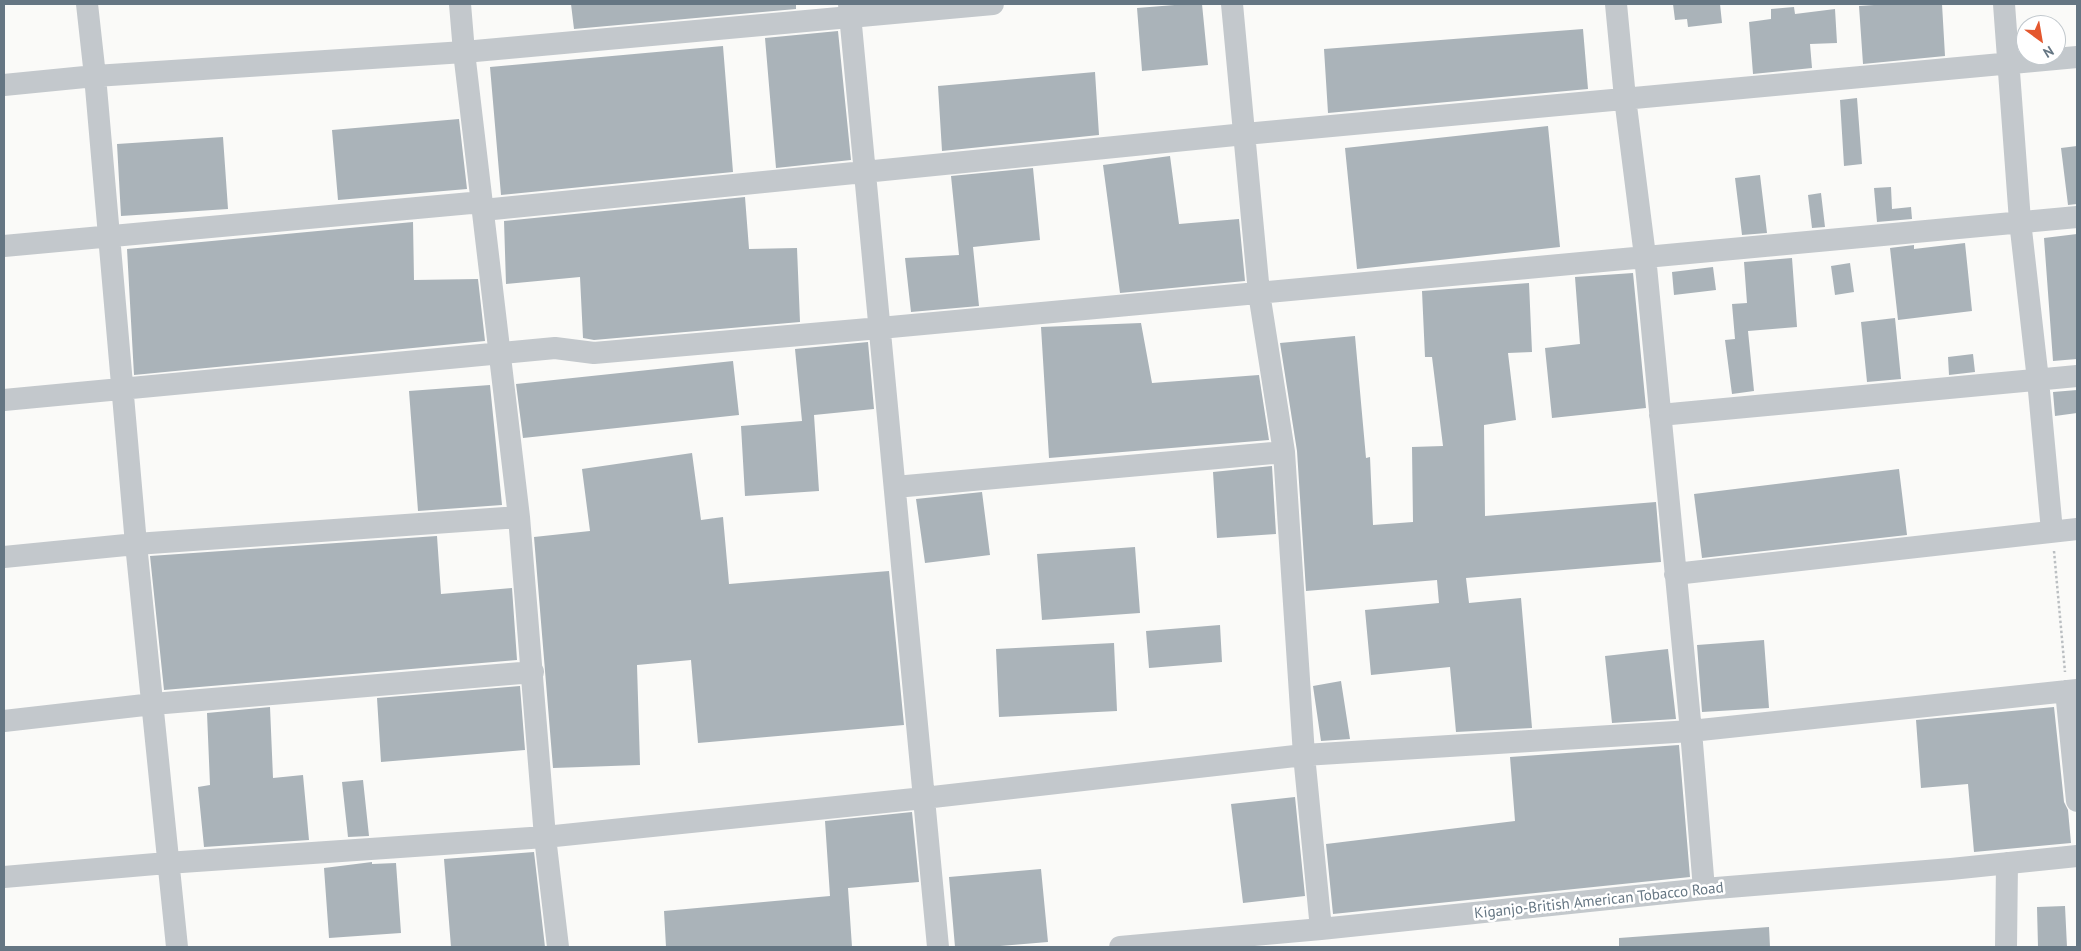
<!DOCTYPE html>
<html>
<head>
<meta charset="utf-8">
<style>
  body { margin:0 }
  #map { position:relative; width:2081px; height:951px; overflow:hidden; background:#fafaf8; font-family:"PT Sans",sans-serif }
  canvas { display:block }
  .frame { position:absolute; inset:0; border:5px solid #657683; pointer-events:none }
  .north { position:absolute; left:2016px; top:15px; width:50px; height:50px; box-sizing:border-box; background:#fff; border:1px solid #c1c8cd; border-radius:50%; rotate:148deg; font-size:14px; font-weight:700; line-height:20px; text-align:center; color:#657683 }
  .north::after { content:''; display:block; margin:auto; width:18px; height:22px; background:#e4572e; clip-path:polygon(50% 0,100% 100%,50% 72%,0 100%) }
</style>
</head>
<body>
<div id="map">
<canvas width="2081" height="951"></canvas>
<div class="frame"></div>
<div class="north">N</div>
</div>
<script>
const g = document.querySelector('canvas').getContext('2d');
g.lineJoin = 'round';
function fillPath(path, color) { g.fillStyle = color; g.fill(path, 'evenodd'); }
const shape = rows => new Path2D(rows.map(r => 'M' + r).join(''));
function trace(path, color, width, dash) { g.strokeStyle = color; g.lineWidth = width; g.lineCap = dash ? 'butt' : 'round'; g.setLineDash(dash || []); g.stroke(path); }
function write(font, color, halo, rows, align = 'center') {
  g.font = font + ' "PT Sans",sans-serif'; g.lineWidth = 5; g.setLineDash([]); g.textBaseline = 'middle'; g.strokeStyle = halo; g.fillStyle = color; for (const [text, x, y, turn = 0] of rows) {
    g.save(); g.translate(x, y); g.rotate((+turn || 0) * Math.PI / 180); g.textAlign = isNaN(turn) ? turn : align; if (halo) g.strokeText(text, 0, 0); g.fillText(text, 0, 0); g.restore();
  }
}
fillPath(shape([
  [571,4,796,4,796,9,574,29],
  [1187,4,1202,4,1208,65,1142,71,1137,8],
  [1673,4,1720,4,1722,23,1688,27,1687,19,1675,20],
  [1889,4,1942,4,1945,56,1863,64,1859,6],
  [1794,7,1795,14,1835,9,1837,43,1810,44,1812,68,1753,74,1749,22,1771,19,1771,9],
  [1583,29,1588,89,1328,113,1324,49],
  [838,31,851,160,776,168,765,38],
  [723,46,733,172,501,195,490,67],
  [1095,72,1099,135,942,151,938,86],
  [1857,98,1862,164,1844,166,1840,100],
  [459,119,467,189,338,200,332,130],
  [1548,126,1560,247,1357,269,1345,148],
  [223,137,228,209,121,216,117,144],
  [2077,146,2077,204,2068,205,2061,148],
  [1170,156,1179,224,1239,219,1245,281,1120,293,1103,165],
  [1033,168,1040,240,973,247,979,306,911,312,905,258,959,255,951,176],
  [1760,175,1767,233,1742,235,1735,178],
  [1891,187,1892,209,1911,207,1912,219,1877,222,1874,188],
  [1821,193,1825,227,1812,228,1808,195],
  [745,197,749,249,797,248,800,322,594,340,583,338,580,277,506,284,504,221],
  [413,222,414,280,478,279,485,341,134,375,127,249],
  [2077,234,2077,359,2053,361,2044,238],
  [1965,243,1972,311,1898,320,1890,248,1914,245,1914,249],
  [1792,258,1797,327,1748,331,1754,391,1732,394,1725,340,1735,339,1732,304,1747,303,1744,262],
  [1850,263,1854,292,1835,295,1831,266],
  [1713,267,1716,290,1674,295,1672,272],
  [1633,273,1646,408,1552,418,1545,348,1580,344,1575,277],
  [1529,283,1532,352,1508,353,1516,420,1484,425,1485,516,1656,502,1661,562,1466,578,1469,603,1521,598,1532,728,1456,732,1450,667,1371,675,1365,610,1439,603,1437,580,1306,591,1297,451,1280,343,1355,336,1366,458,1370,457,1373,525,1413,522,1412,447,1443,446,1432,357,1425,357,1422,291],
  [1895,318,1901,379,1867,382,1861,322],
  [1141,323,1152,383,1259,375,1269,440,1049,458,1041,327],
  [868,342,874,409,814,415,819,491,745,496,741,426,802,421,795,349],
  [1973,354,1975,372,1949,375,1948,357],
  [733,361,739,415,523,438,516,384],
  [490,385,502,505,418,511,409,391],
  [2077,390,2077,413,2055,416,2053,392],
  [692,453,701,520,723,517,729,584,889,571,904,725,698,743,691,660,637,665,640,765,553,768,534,537,590,531,582,469],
  [1272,466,1276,534,1217,538,1213,472],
  [1899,469,1907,535,1702,558,1694,494],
  [982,492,990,555,925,563,916,499],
  [437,536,441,594,512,588,517,660,164,690,150,556],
  [1135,547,1140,613,1042,620,1037,554],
  [1220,625,1222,662,1149,668,1146,631],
  [1764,640,1769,708,1702,712,1697,645],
  [1114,643,1117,711,999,717,996,649],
  [1668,649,1676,719,1612,723,1605,656],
  [1341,681,1350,739,1321,741,1313,686],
  [520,686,525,750,381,762,377,698],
  [270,707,273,778,303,775,309,840,204,847,198,787,210,785,207,713],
  [2054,707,2064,802,2068,810,2071,843,1974,852,1968,784,1921,788,1916,720],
  [1679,745,1690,877,1333,914,1326,844,1515,821,1510,757],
  [363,780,369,836,348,837,342,782],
  [1295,797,1305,896,1243,903,1231,804],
  [912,812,919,882,848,888,852,947,666,947,664,911,830,896,825,821],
  [534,852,545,947,451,947,444,859],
  [372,862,372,864,396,863,401,933,329,938,324,868],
  [1041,869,1048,942,988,947,955,947,949,877],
  [2065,906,2067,947,2038,947,2037,907],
  [1769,927,1770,947,1619,947,1619,938]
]), '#aab3b9');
trace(shape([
  [2054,551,2065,672]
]), '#bbbfc2', 2.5, [2.5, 2.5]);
trace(shape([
  [87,4,95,76,136,544,177,947],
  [460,4,464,52,519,517,545,837,558,947],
  [849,4,938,947],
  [1232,4,1259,293,1284,452,1304,755,1321,929],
  [1616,4,1625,98,1645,256,1691,731,1704,889],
  [2004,4,2020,221,2038,380,2052,531],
  [4,85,95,76,464,52,993,4],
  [483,210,1245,134,2077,57],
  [4,246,482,202],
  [4,400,555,348,594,353,880,328,2077,217],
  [1660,415,2077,376],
  [895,487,1284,452],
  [4,557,136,544,519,517],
  [1675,574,2077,529],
  [2066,691,2077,801],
  [4,721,153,704,533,672],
  [4,877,167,863,545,837,924,798,1304,755,1691,731,2077,690],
  [1120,947,1321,929,1704,889,1951,869,2077,856],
  [2006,947,2007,863]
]), '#c3c8cc', 22);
write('15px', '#657683', '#fff', [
  ["Kiganjo-British American Tobacco Road",1599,901,-6]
]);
</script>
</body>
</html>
